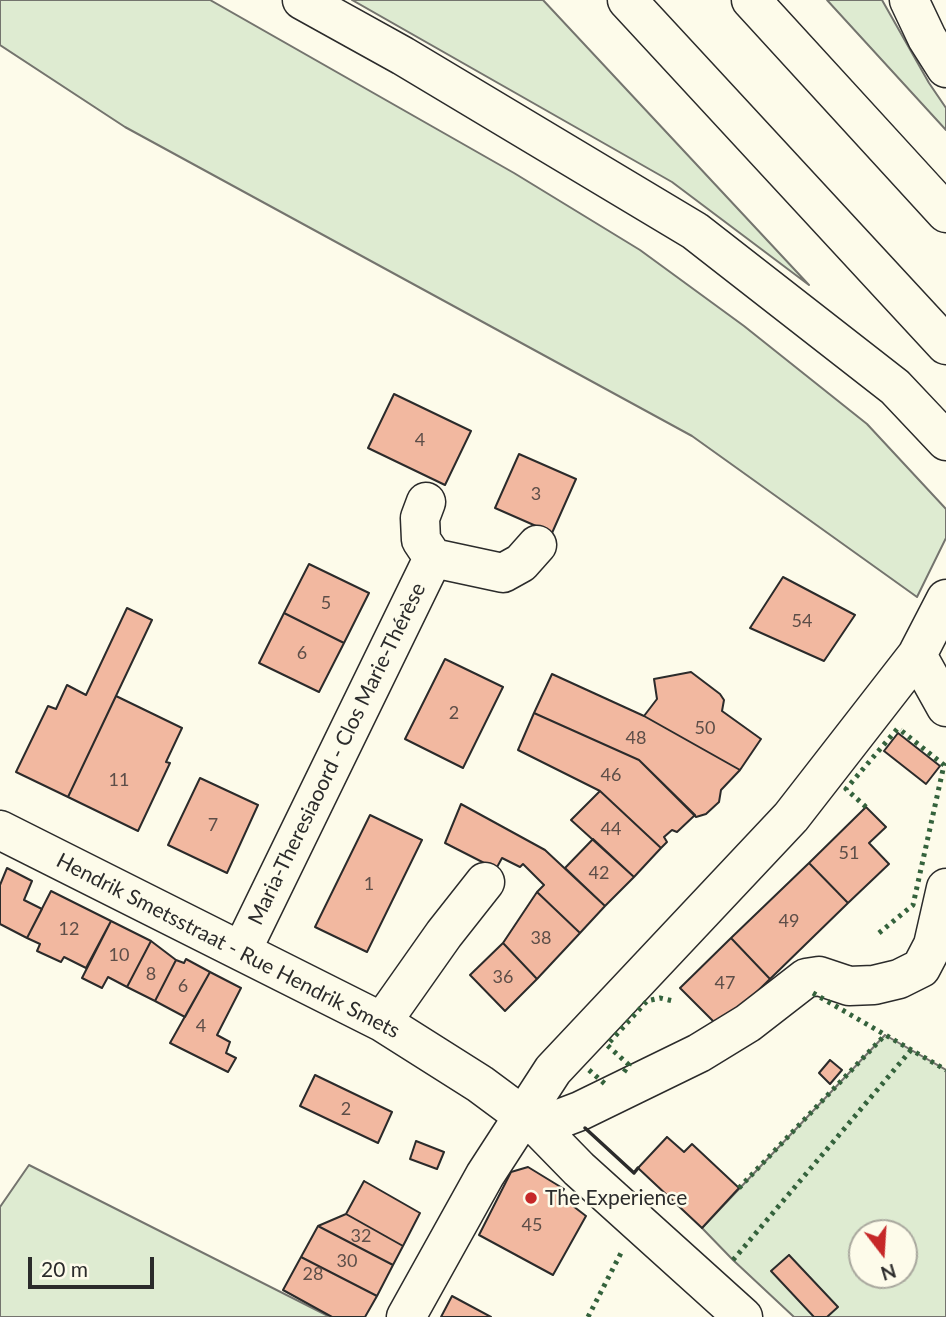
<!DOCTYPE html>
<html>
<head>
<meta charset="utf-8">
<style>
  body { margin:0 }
  #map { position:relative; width:946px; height:1317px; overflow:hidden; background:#fdfbea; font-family:Lato,sans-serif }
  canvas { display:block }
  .north { position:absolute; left:848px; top:1219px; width:70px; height:70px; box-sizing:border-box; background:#fdfbea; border:2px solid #a9a89e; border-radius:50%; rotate:163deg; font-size:19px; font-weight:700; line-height:28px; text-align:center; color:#2b2b2b }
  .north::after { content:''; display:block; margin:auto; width:24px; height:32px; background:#c62828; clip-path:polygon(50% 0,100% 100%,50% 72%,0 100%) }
  .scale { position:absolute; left:28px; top:1257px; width:126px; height:32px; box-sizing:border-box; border:4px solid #2b2b2b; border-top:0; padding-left:9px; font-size:21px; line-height:24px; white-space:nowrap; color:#2b2b2b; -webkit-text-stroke:5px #fdfbea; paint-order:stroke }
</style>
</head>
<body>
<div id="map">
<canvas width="946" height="1317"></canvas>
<div class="north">N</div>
<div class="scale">20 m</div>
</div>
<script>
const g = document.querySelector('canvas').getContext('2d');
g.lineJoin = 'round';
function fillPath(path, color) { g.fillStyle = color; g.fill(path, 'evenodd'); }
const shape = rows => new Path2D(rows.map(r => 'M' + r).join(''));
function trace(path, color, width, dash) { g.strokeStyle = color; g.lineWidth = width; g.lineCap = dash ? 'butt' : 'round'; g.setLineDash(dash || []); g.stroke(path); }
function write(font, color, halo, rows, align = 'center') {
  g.font = font + ' Lato,sans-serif'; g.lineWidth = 5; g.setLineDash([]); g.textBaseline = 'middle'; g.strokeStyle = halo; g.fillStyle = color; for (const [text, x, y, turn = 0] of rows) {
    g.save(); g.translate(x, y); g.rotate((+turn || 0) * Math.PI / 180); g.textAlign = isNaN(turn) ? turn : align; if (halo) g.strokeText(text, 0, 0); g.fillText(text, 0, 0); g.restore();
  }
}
const green = shape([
  [0,0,210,0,514,173,640,250,744,326,867,424,946,509,946,538,917,597,692,436,125,127,0,45,0,0],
  [352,0,543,0,809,285,672,182,352,0],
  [827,0,882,0,929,83,946,108,946,130,827,0],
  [885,1035,946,1070,946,1317,794,1317,733,1260,702,1228,885,1035],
  [862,1233,904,1233,904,1275,862,1275,862,1233],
  [29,1165,330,1317,0,1317,0,1207,29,1165]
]);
fillPath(green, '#deebd1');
trace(green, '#74746e', 2);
const building = shape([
  [394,394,471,431,445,485,368,448,394,394],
  [519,454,576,479,552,533,495,508,519,454],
  [309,564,369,593,344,643,284,613,309,564],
  [783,577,855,615,824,661,750,628,783,577],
  [127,608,152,620,68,797,16,772,48,706,56,709,67,685,86,695,127,608],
  [284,613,344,643,319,692,259,663,284,613],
  [445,659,503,687,463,768,405,739,445,659],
  [691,672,720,694,724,700,722,711,761,739,740,770,644,716,657,699,654,679,691,672],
  [552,674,644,716,740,770,721,790,719,802,706,814,696,817,639,760,534,713,552,674],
  [116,696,182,728,166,762,170,763,138,831,68,797,116,696],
  [534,713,639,760,695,815,677,832,672,830,664,837,667,842,661,848,600,791,518,750,534,713],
  [898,733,940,766,926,784,884,751,898,733],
  [200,778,258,805,227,873,168,845,200,778],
  [600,791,661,848,634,877,571,820,600,791],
  [461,804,545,850,605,906,580,933,537,892,544,885,523,864,520,867,502,858,496,869,445,843,461,804],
  [866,807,886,827,869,843,889,864,848,903,809,863,866,807],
  [370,815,422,840,367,952,315,927,370,815],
  [593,839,634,877,605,906,565,868,593,839],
  [809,863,848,903,770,979,731,938,809,863],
  [7,868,32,881,24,900,42,909,27,938,0,924,0,885,7,868],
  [51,891,111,921,86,968,64,957,61,962,37,951,40,944,27,938,51,891],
  [537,892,580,933,537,979,503,943,537,892],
  [111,921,151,941,127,987,108,977,102,988,82,978,111,921],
  [731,938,770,979,720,1028,680,988,731,938],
  [151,941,176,960,155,1001,127,987,151,941],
  [503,943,537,979,505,1011,470,975,503,943],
  [186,959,210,972,185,1017,155,1001,176,960,184,963,186,959],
  [210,972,241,988,217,1035,230,1042,226,1053,236,1058,228,1072,170,1043,210,972],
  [830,1060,842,1070,830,1084,819,1073,830,1060],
  [315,1075,392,1112,378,1143,300,1106,315,1075],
  [667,1137,684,1152,692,1144,739,1188,702,1228,638,1168,667,1137],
  [416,1141,444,1152,437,1169,410,1159,416,1141],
  [528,1167,564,1189,560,1196,586,1216,553,1275,479,1235,511,1172,528,1167],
  [364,1181,420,1213,403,1246,346,1214,364,1181],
  [346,1214,403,1246,393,1265,318,1226,346,1214],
  [318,1226,393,1265,377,1296,301,1257,318,1226],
  [789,1255,838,1307,827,1317,814,1317,771,1271,789,1255],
  [301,1257,377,1296,365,1317,332,1317,283,1290,301,1257],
  [452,1296,491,1317,441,1317,452,1296]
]);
fillPath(building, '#f2b8a0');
trace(building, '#2b2b2b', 2);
const minor = shape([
  [426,502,420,518,421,540,433,558,503,573,521,563,537,545],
  [917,655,946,707],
  [0,830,382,1022,480,1084,538,1127,579,1169,743,1317],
  [242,950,433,558],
  [382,1022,444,934,485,882],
  [538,1127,580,1111,699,1053,748,1023,806,978,819,976,849,986,874,985,899,979,921,968,933,945,946,888],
  [406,1317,485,1175,553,1070,791,817,917,655,946,599]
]);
const highway = shape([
  [302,0,403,56,695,231,895,387,946,441],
  [627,0,946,345],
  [751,0,946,213],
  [909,0,927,38,946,68]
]);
trace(minor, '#2b2b2b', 41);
trace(highway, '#2b2b2b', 41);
trace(minor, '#fdfbea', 38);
trace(highway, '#fdfbea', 38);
trace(shape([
  [866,807,846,789,898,728,901,730],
  [879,933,913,905,944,765,898,728],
  [813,993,946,1070],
  [589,1070,605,1084],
  [624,1072,629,1065,607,1045,647,1001,660,998,673,1001],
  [739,1188,885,1035],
  [733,1260,911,1050],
  [588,1317,621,1253]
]), '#34623c', 5, [3.5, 5]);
trace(shape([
  [585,1128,634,1173,638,1168]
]), '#2b2b2b', 3.5);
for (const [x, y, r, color] of [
  [531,1198,7,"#c62828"]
]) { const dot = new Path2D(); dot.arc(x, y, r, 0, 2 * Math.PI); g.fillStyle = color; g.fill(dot); trace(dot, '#fdfbea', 2.5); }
write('18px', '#5d4e48', null, [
  ["4",420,440],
  ["3",536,494],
  ["5",326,603],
  ["54",802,621],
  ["6",302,653],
  ["2",454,713],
  ["50",705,728],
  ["48",636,738],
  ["46",611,775],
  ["11",119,780],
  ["7",213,825],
  ["44",611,829],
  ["51",849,853],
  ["42",599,873],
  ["1",369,884],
  ["49",789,921],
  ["12",69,929],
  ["38",541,938],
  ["10",119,955],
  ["8",151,974],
  ["36",503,977],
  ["47",725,983],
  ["6",183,986],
  ["4",201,1026],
  ["2",346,1109],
  ["45",532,1225],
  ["32",361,1236],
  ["30",347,1261],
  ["28",313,1274]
]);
write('21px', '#2b2b2b', '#fdfbea', [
  ["Maria-Theresiaoord - Clos Marie-Thérèse",337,754,-64],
  ["Hendrik Smetsstraat - Rue Hendrik Smets",228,946,27]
]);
write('21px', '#2b2b2b', '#fdfbea', [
  ["The Experience",545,1198]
], 'left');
</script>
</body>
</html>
